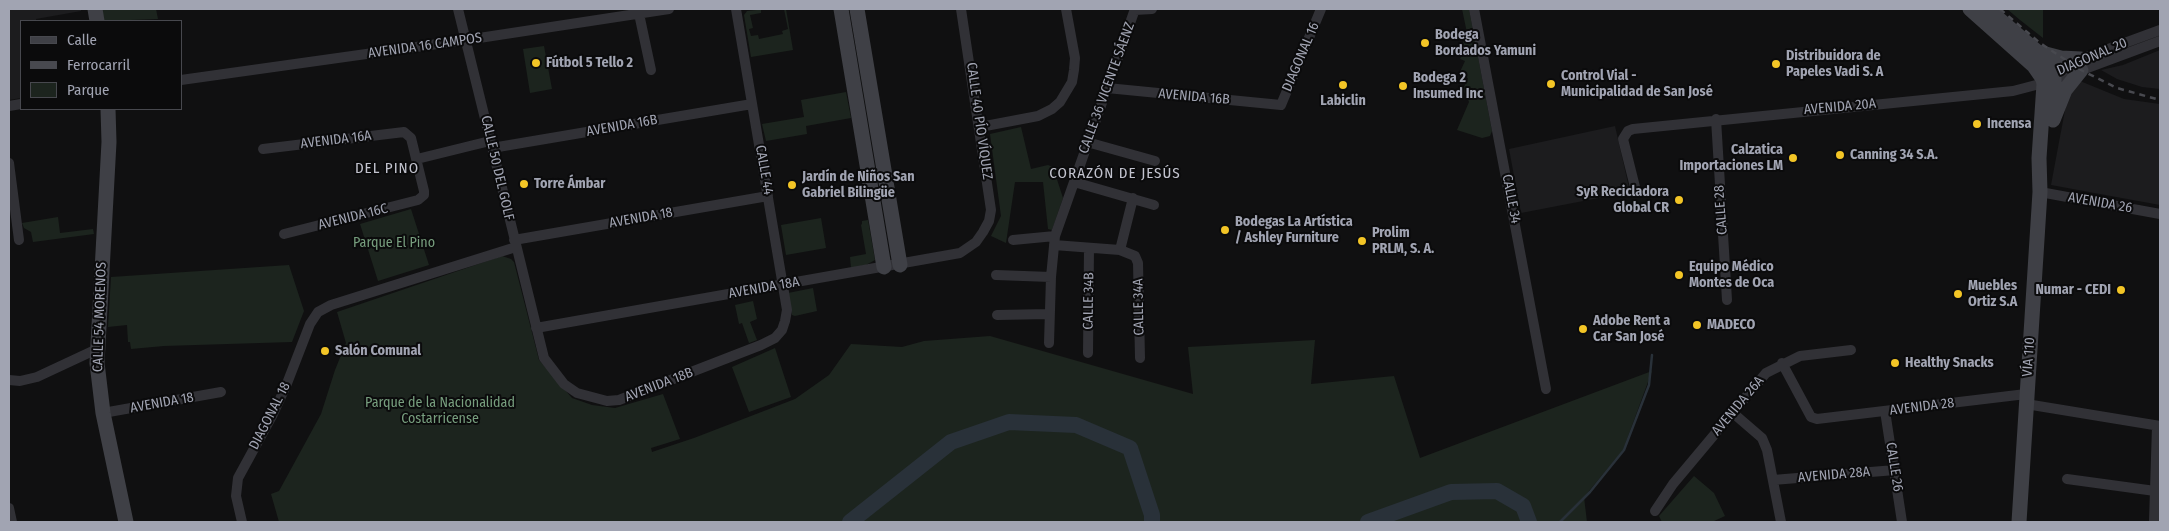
<!DOCTYPE html>
<html>
<head>
<meta charset="utf-8">
<style>
  body { margin:0 }
  #map { position:relative; width:2169px; height:531px; overflow:hidden; background:#101011; font-family:"Fira Sans Condensed",sans-serif }
  canvas { display:block }
  .frame { position:absolute; inset:0; border:10px solid #a1a4b2; pointer-events:none }
  .legend { position:absolute; left:20px; top:20px; width:162px; height:90px; box-sizing:border-box; background:#0b0b0c; border:1px solid #47484e; margin:0; padding:6px 9px; list-style:none; font-size:15px; color:#a1a4b2 }
  .legend li { display:flex; align-items:center; gap:10px; height:25px }
  .legend b { width:25px; border:1px solid #47484e }
</style>
</head>
<body>
<div id="map">
<canvas width="2169" height="531"></canvas>
<div class="frame"></div>
<ul class="legend">
<li><b style="height:6px;background:#3f4046"></b>Calle</li>
<li><b style="height:6px;background:#48494f"></b>Ferrocarril</li>
<li><b style="height:14px;background:#1c241e"></b>Parque</li>
</ul>
</div>
<script>
const g = document.querySelector('canvas').getContext('2d');
g.lineJoin = 'round';
function fillPath(path, color) { g.fillStyle = color; g.fill(path, 'evenodd'); }
const shape = rows => new Path2D(rows.map(r => 'M' + r).join(''));
function trace(path, color, width, dash) { g.strokeStyle = color; g.lineWidth = width; g.lineCap = dash ? 'butt' : 'round'; g.setLineDash(dash || []); g.stroke(path); }
function write(font, color, halo, rows, align = 'center') {
  g.font = font + ' "Fira Sans Condensed",sans-serif'; g.lineWidth = 4; g.setLineDash([]); g.textBaseline = 'middle'; g.strokeStyle = halo; g.fillStyle = color; for (const [text, x, y, turn = 0] of rows) {
    g.save(); g.translate(x, y); g.rotate((+turn || 0) * Math.PI / 180); g.textAlign = isNaN(turn) ? turn : align; if (halo) g.strokeText(text, 0, 0); g.fillText(text, 0, 0); g.restore();
  }
}
fillPath(shape([
  [9,9,81,9,81,11,36,19,36,21,21,21,21,98,9,100],
  [2160,50,2160,89,2142,87,2117,79,2101,70,2123,65],
  [2080,81,2124,99,2160,104,2160,205,2051,185,2068,94],
  [1615,126,1630,192,1521,213,1509,149]
]), '#1c1c1e');
fillPath(shape([
  [102,9,156,9,158,19,104,21],
  [766,9,761,10,761,13,750,15,753,28,749,29,751,36,758,35,759,39,783,34,782,31,788,29,784,9,786,9,793,50,751,57,744,15,747,11],
  [1462,9,1469,9,1492,131,1490,136,1482,138,1457,130,1469,102,1466,93,1462,92,1468,78,1459,74,1465,61,1460,59,1462,55,1458,53,1467,33],
  [2007,9,2043,9,2043,38,2020,20],
  [544,46,552,89,530,93,523,49],
  [846,92,851,118,806,126,807,134,766,141,762,124,804,117,801,100],
  [1021,127,1031,169,1048,165,1053,167,1063,198,1052,230,1048,229,1043,182,1015,182,1006,243,991,236,1001,216,990,134],
  [411,209,429,265,378,281,360,224],
  [58,217,60,233,93,229,94,234,33,242,31,232,24,228,22,223],
  [821,218,826,248,786,255,781,225],
  [868,220,875,260,866,265,851,268,850,257,866,254,861,225,862,224,862,221],
  [502,256,511,259,514,262,539,360,572,398,592,405,615,408,663,394,680,439,651,448,652,452,694,438,795,399,829,375,851,344,902,347,924,341,990,336,1193,394,1188,347,1315,340,1311,384,1394,376,1420,458,1652,371,1623,450,1584,497,1587,522,279,522,271,494,279,491,321,414,335,370,346,343,337,312],
  [289,265,304,311,292,342,164,346,131,349,130,342,128,342,127,325,108,327,111,277],
  [813,288,817,311,795,316,792,315,788,293],
  [753,301,757,319,750,322,757,340,749,343,742,323,739,324,735,305],
  [775,348,791,397,749,412,732,367],
  [1694,476,1714,493,1725,516,1712,522,1662,522,1659,516]
]), '#1c241e');
trace(shape([
  [1560,522,1590,492,1624,450,1649,385,1652,355]
]), '#293139', 2.5);
trace(shape([
  [850,522,951,442,1009,422,1076,425,1130,448,1152,515,1152,522],
  [1368,522,1451,492,1497,491,1523,506,1529,522]
]), '#293139', 16);
trace(shape([
  [458,9,544,358,564,384,577,393,607,401,619,400,761,345,775,338,782,330,785,321,787,310,736,9],
  [638,9,651,70],
  [1474,9,1546,389],
  [1135,10,1152,9],
  [2050,75,2081,59,2160,30],
  [181,80,466,40,669,9],
  [1107,88,1281,105,1321,9],
  [9,106,21,104],
  [1716,119,1727,300],
  [980,127,1038,116,1052,109,1060,102,1072,82,1074,70,1075,58,1066,9],
  [1087,142,1155,161],
  [492,148,752,104],
  [263,149,404,132,411,138,424,191,424,195,418,200,284,234],
  [417,159,490,141],
  [9,163,19,240],
  [1074,182,1154,205],
  [1636,191,1623,139,1628,131,1633,129,2013,91,2055,80,2160,41],
  [2040,192,2160,214],
  [514,240,768,196],
  [1013,240,1055,236],
  [1054,245,1120,250,1135,256,1138,263,1140,358],
  [1120,250,1133,198],
  [996,275,1051,277],
  [997,315,1049,314],
  [536,328,960,253,976,242,983,232,989,221,991,210,961,9],
  [1049,343,1051,277,1055,236,1135,9],
  [1088,353,1089,248],
  [1782,363,1811,417,1817,419,2026,394],
  [9,380,20,381,37,377,97,349],
  [2026,404,2160,426],
  [1885,411,1902,522],
  [103,413,221,392],
  [1733,413,1762,438,1767,450,1781,522],
  [2067,479,2155,491],
  [1773,480,1895,470],
  [9,508,12,522],
  [1655,511,1673,484,1766,373,1800,356,1851,350],
  [242,522,236,496,238,478,273,414,286,386,310,324,318,312,331,305,516,247],
  [2154,522,2157,426]
]), '#313136', 10);
trace(shape([
  [95,9,97,21],
  [841,9,884,267],
  [857,9,900,265],
  [1970,9,2034,66,2043,79,2044,84,2039,158,2040,192,2019,522],
  [1987,9,2048,61,2054,73,2054,102],
  [2038,52,2061,58,2081,59],
  [108,109,109,142,97,363,103,413,126,522],
  [2053,120,2065,90,2081,70]
]), '#3f4046', 15);
trace(shape([
  [2000,9,2040,43,2081,70,2117,88,2160,100]
]), '#48494f', 2.5, [6, 5]);
for (const [x, y, r, color] of [
  [1425,43,5,"#f3c526"],
  [536,63,5,"#f3c526"],
  [1776,64,5,"#f3c526"],
  [1551,84,5,"#f3c526"],
  [1343,85,5,"#f3c526"],
  [1403,86,5,"#f3c526"],
  [1977,124,5,"#f3c526"],
  [1840,155,5,"#f3c526"],
  [1793,158,5,"#f3c526"],
  [524,184,5,"#f3c526"],
  [792,185,5,"#f3c526"],
  [1679,200,5,"#f3c526"],
  [1225,230,5,"#f3c526"],
  [1362,241,5,"#f3c526"],
  [1679,275,5,"#f3c526"],
  [2121,290,5,"#f3c526"],
  [1958,294,5,"#f3c526"],
  [1697,325,5,"#f3c526"],
  [1583,329,5,"#f3c526"],
  [325,351,5,"#f3c526"],
  [1895,363,5,"#f3c526"]
]) { const dot = new Path2D(); dot.arc(x, y, r, 0, 2 * Math.PI); g.fillStyle = color; g.fill(dot); trace(dot, '#0b0b0c', 2); }
write('bold 14px', '#a1a4b2', '#0b0b0c', [
  ["Bodega",1435,35],
  ["Bordados Yamuni",1435,51],
  ["Distribuidora de",1786,56],
  ["Papeles Vadi S. A",1786,72],
  ["Fútbol 5 Tello 2",546,63],
  ["Control Vial -",1561,76],
  ["Municipalidad de San José",1561,92],
  ["Bodega 2",1413,78],
  ["Insumed Inc",1413,94],
  ["Labiclin",1343,101,"center"],
  ["Incensa",1987,124],
  ["Calzatica",1783,150,"right"],
  ["Importaciones LM",1783,166,"right"],
  ["Canning 34 S.A.",1850,155],
  ["Jardín de Niños San",802,177],
  ["Gabriel Bilingüe",802,193],
  ["Torre Ámbar",534,184],
  ["SyR Recicladora",1669,192,"right"],
  ["Global CR",1669,208,"right"],
  ["Bodegas La Artística",1235,222],
  ["/ Ashley Furniture",1235,238],
  ["Prolim",1372,233],
  ["PRLM, S. A.",1372,249],
  ["Equipo Médico",1689,267],
  ["Montes de Oca",1689,283],
  ["Muebles",1968,286],
  ["Ortiz S.A",1968,302],
  ["Numar - CEDI",2111,290,"right"],
  ["Adobe Rent a",1593,321],
  ["Car San José",1593,337],
  ["MADECO",1707,325],
  ["Salón Comunal",335,351],
  ["Healthy Snacks",1905,363]
], 'left');
write('14px', '#a1a4b2', '#0b0b0c', [
  ["AVENIDA 16 CAMPOS",425,46,-8],
  ["DIAGONAL 16",1301,57,-67],
  ["DIAGONAL 20",2092,57,-23],
  ["CALLE 36 VICENTE SÁENZ",1107,88,-70],
  ["AVENIDA 16B",1194,97,5],
  ["AVENIDA 20A",1840,107,-5],
  ["CALLE 40 PÍO VÍQUEZ",979,121,82],
  ["AVENIDA 16B",622,126,-10],
  ["AVENIDA 16A",336,140,-7],
  ["CALLE 50 DEL GOLF",497,168,77],
  ["CALLE 44",764,170,80],
  ["CALLE 34",1511,199,79],
  ["AVENIDA 26",2100,203,10],
  ["CALLE 28",1721,210,-94],
  ["AVENIDA 16C",353,217,-14],
  ["AVENIDA 18",641,218,-10],
  ["AVENIDA 18A",764,288,-10],
  ["CALLE 34B",1089,301,-89],
  ["CALLE 34A",1139,307,-91],
  ["CALLE 54 MORENOS",100,317,-88],
  ["VÍA 110",2029,357,-86],
  ["AVENIDA 18B",659,385,-21],
  ["AVENIDA 18",162,403,-10],
  ["AVENIDA 26A",1738,406,-50],
  ["AVENIDA 28",1922,407,-7],
  ["DIAGONAL 18",270,416,-63],
  ["CALLE 26",1894,467,81],
  ["AVENIDA 28A",1834,475,-5]
]);
write('14px', '#779e7e', '#0b0b0c', [
  ["Parque El Pino",394,243],
  ["Parque de la Nacionalidad",440,403],
  ["Costarricense",440,419]
]);
g.letterSpacing = '1px';
write('15px', '#c2c3ce', '#0b0b0c', [
  ["DEL PINO",387,169],
  ["CORAZÓN DE JESÚS",1115,174]
]);
g.letterSpacing = '0px';
</script>
</body>
</html>
